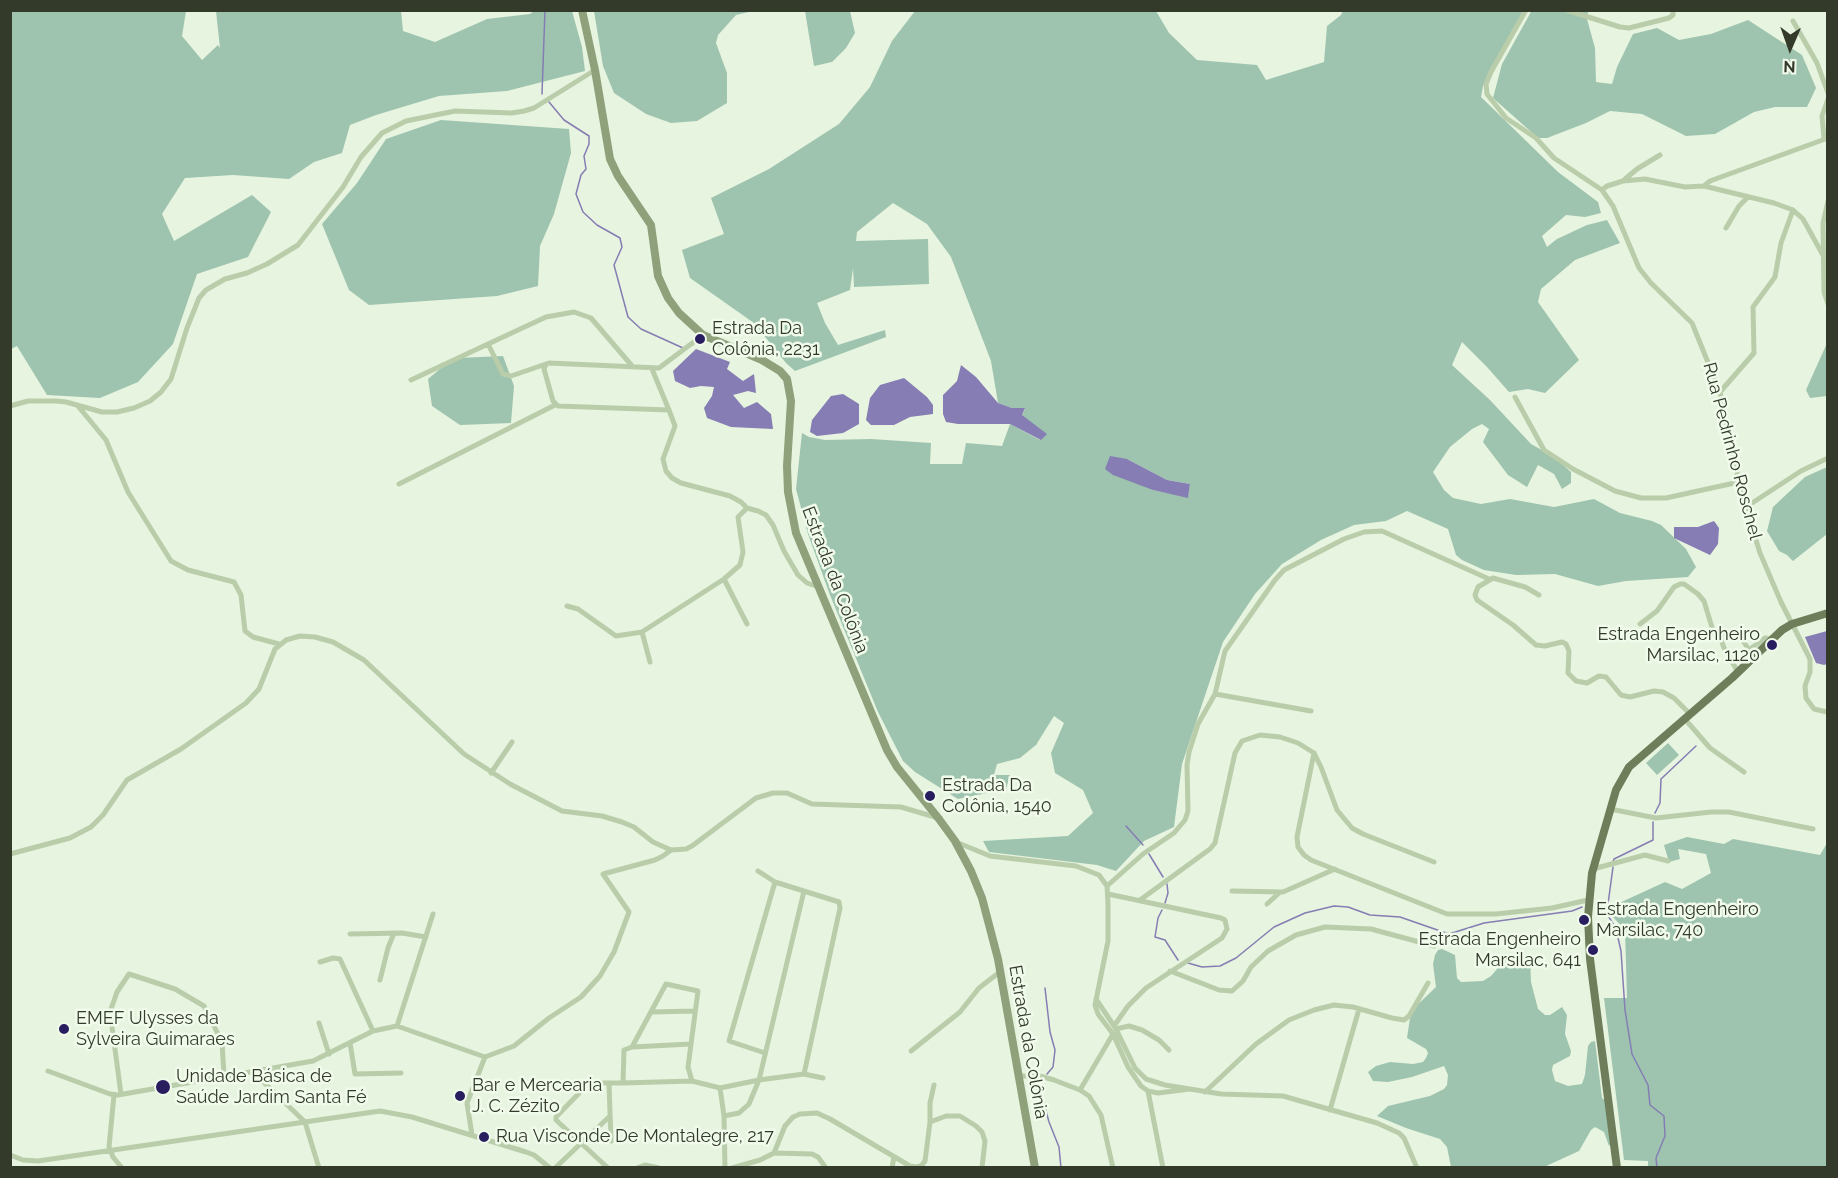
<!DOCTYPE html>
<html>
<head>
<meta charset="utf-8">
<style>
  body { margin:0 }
  #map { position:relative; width:1838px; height:1178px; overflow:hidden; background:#e7f4df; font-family:Raleway,sans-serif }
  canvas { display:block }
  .frame { position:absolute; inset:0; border:12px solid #333a2a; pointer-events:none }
  .north { position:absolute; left:1760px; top:18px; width:60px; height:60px; -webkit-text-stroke:4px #f1fbec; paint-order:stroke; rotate:182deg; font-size:16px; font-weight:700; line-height:24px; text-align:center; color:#333a2a }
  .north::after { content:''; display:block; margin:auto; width:21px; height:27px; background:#333a2a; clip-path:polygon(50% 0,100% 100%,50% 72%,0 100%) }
</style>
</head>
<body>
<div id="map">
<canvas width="1838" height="1178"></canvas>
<div class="frame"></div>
<div class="north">N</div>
</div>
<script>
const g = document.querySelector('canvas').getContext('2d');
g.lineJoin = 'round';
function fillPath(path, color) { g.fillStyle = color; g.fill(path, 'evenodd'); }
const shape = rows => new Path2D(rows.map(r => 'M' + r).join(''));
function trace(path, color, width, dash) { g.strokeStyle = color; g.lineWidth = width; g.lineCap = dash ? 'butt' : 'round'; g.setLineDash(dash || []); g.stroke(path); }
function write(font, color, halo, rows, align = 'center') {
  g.font = font + ' Raleway,sans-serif'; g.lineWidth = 5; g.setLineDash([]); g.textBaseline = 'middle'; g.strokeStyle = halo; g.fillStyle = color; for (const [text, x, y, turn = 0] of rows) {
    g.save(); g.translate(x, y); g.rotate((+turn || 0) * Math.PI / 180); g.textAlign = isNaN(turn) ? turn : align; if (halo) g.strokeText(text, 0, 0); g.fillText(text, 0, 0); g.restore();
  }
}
fillPath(shape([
  [11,10,186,11,182,36,202,60,218,45,220,48,216,11,401,11,403,31,435,42,487,19,530,14,534,11,572,11,582,47,585,71,507,91,439,96,376,115,350,125,342,153,314,162,289,179,233,175,185,178,162,214,174,241,252,195,271,212,248,257,197,274,173,344,138,382,100,398,47,395,17,346,11,349],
  [1532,10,1588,11,1587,19,1595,48,1596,82,1612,84,1617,67,1633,34,1657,28,1679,40,1711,34,1748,20,1802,55,1816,88,1807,107,1775,107,1754,112,1715,134,1686,136,1642,114,1610,111,1586,123,1547,138,1538,138,1493,98,1502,64],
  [594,11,753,11,736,15,718,35,716,43,727,73,727,103,697,121,671,123,646,114,614,93,603,66],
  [805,11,850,11,855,33,846,48,832,62,814,66],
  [915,11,1156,11,1169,33,1197,60,1257,65,1266,80,1324,62,1327,26,1341,15,1343,11,1523,11,1483,86,1481,97,1558,172,1598,202,1601,213,1585,217,1566,215,1542,236,1547,247,1557,239,1587,225,1607,220,1620,243,1575,260,1541,289,1538,302,1579,360,1545,393,1528,389,1509,392,1487,367,1462,342,1452,365,1490,400,1531,444,1554,457,1571,472,1571,483,1562,489,1554,474,1538,465,1527,487,1508,475,1483,442,1489,429,1482,424,1472,429,1450,447,1433,472,1444,490,1453,498,1481,504,1510,499,1554,507,1594,499,1620,513,1652,521,1661,525,1686,549,1696,567,1688,577,1626,581,1598,586,1555,574,1516,575,1484,570,1462,560,1456,555,1448,529,1407,511,1386,521,1354,525,1321,540,1282,564,1255,594,1223,642,1182,764,1174,827,1144,841,1116,871,1097,865,989,852,983,841,1068,836,1093,813,1083,790,1055,773,1051,753,1064,723,1054,716,1036,745,1020,758,997,764,994,775,1010,775,1006,789,958,799,915,772,903,761,878,712,830,595,808,534,796,489,802,433,809,437,825,440,871,439,931,443,930,464,962,464,966,443,1002,446,1010,424,1040,440,1022,415,1025,409,1012,408,998,403,991,361,951,257,927,224,893,203,857,232,856,241,928,239,929,284,854,287,853,268,850,290,817,303,825,323,838,345,885,330,886,337,795,371,786,363,754,323,690,278,682,250,724,234,711,198,769,169,839,124,870,87,892,41],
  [1127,459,1167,480,1190,484,1188,497,1153,490],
  [441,120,569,129,571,153,554,214,540,246,538,286,497,296,369,305,349,290,322,224,357,183,386,139],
  [1827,343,1827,396,1810,398,1806,390],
  [503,356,514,386,511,423,460,425,432,406,428,379,440,369,458,358],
  [1827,467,1827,534,1793,561,1787,555,1779,551,1767,531,1773,507,1805,477],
  [1668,743,1679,755,1657,775,1646,763],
  [1687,837,1724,844,1733,839,1820,855,1827,843,1827,1167,1648,1168,1648,1161,1624,1160,1604,998,1627,998,1625,930,1613,917,1615,905,1665,882,1682,889,1711,873,1706,854,1678,849,1680,859,1669,862,1664,845],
  [1442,949,1455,955,1457,978,1461,982,1483,981,1491,976,1504,961,1515,955,1526,954,1530,957,1531,982,1538,1009,1545,1015,1550,1015,1562,1007,1567,1015,1565,1034,1571,1051,1570,1056,1553,1065,1552,1070,1555,1081,1568,1086,1582,1084,1585,1075,1588,1046,1591,1042,1595,1041,1602,1098,1606,1101,1612,1142,1609,1146,1604,1132,1595,1127,1591,1130,1579,1151,1544,1167,1451,1167,1447,1147,1440,1139,1406,1128,1377,1116,1388,1106,1430,1096,1444,1089,1447,1085,1448,1075,1444,1066,1412,1077,1388,1082,1373,1081,1368,1072,1376,1066,1390,1062,1413,1064,1423,1062,1426,1058,1428,1053,1426,1049,1407,1038,1411,1011,1436,987,1433,964,1435,955,1438,950]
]), '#9ec4af');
fillPath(shape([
  [696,349,730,362,727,369,743,381,754,374,756,393,748,391,733,395,744,408,757,402,771,414,773,429,731,427,707,418,704,408,712,396,714,387,701,386,690,388,675,381,673,371],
  [961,365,976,377,998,403,1012,408,1025,408,1022,415,1047,434,1041,440,1010,424,958,424,946,422,943,414,943,395,957,381],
  [904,378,927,397,933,405,933,414,910,417,894,425,871,425,866,420,870,398,880,385],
  [843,394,859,404,859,424,843,433,817,436,810,432,812,420,831,396],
  [1110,456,1127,459,1167,480,1190,484,1188,498,1153,490,1113,475,1105,469],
  [1714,521,1719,528,1718,544,1710,555,1674,538,1674,527,1698,527],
  [1827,631,1827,664,1824,665,1816,663,1805,637]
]), '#857db3');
trace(shape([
  [542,94,545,10],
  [549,102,564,120,589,136,589,144,584,156,586,169,581,175,576,194,583,212,597,225,620,238,622,247,614,265,628,317,641,329,683,348],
  [1655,813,1660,803,1661,779,1696,746],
  [1126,826,1143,845],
  [1149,854,1163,877],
  [1613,862,1614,859,1653,840,1653,822],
  [1613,867,1608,904,1609,917,1616,929,1621,951,1625,1010,1632,1054,1648,1085,1650,1105,1664,1116,1665,1136,1656,1158,1657,1168],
  [1165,903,1168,893,1167,884],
  [1596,903,1607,901],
  [1162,910,1158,918,1155,937,1165,940,1178,960],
  [1188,963,1202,967,1220,966,1236,958,1274,927,1305,913,1334,906,1348,907,1370,915,1400,917,1449,934,1484,923,1572,911,1582,907],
  [1045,988,1050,1032,1055,1050,1053,1067,1047,1074],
  [1042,1096,1049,1122,1059,1147,1061,1168]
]), '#857db3', 1.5);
trace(shape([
  [1526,10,1491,72,1486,84,1487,94,1506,118,1536,138,1554,158,1602,190,1613,206,1639,268,1651,283,1692,323,1720,392,1741,492,1760,553,1781,602,1810,659,1810,672,1805,686,1806,698,1814,709,1827,712],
  [1566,10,1620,27,1629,28,1669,18,1673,15,1673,10],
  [1793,21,1817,63,1828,93],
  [1824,138,1822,116,1828,99],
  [1624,180,1637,169,1660,155],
  [1704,186,1710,181,1828,138],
  [1602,190,1607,186,1623,181,1645,179,1685,187,1704,186,1774,203,1793,210,1781,243,1775,277,1753,307,1754,353,1720,392],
  [1828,201,1823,223,1824,292,1828,304],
  [1793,210,1803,219,1824,257],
  [1726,228,1739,206,1748,197],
  [703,335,659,368,549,363,546,364,544,369,553,401,558,406,669,410,675,426,663,459,666,471,672,478,681,483,730,496,741,502,747,508],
  [488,344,546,317,574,312,591,318,633,367],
  [652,369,669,410],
  [411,380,488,344,503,374,511,376,546,364],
  [1515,397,1544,450,1573,469,1615,491,1641,498,1666,498,1739,482],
  [10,406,28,401,56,401,66,402,102,412,117,412,134,408,150,401,161,392,171,379,187,328,199,298,206,290,225,279,247,273,267,264,298,245,343,187,361,157,382,133,406,121,455,111,512,113,524,111,534,108,595,70],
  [78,406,106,440,128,492,171,561,188,570,234,582,241,595,245,631,253,637,279,644],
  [399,484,555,405],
  [1746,507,1801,471,1828,458],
  [724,579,747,624],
  [1539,595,1525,587,1493,578,1478,587,1475,595,1477,600,1513,625,1536,645,1545,646,1562,642,1566,644,1569,651,1568,673,1576,681,1587,683,1599,676,1606,677,1621,695,1630,697,1654,691,1663,692,1674,698,1690,714],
  [567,606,578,609,616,636,642,632,724,579,740,565,743,552,738,517,747,508,758,511,766,515,773,525,784,551,798,575,807,583,819,587],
  [1640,624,1657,611,1674,587,1680,584,1684,584,1698,594,1704,601,1714,634,1717,636,1730,632,1738,633,1749,650],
  [642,632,650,662],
  [1720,636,1724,648,1738,672],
  [1749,652,1749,650,1765,638,1772,639],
  [1215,694,1311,711],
  [1684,718,1710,748,1744,772],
  [1314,753,1297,837,1298,847,1304,855,1311,860,1447,914,1496,914,1552,908,1588,900],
  [491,773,512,742],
  [1610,809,1656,818,1711,812,1729,812,1813,829],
  [956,842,990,856,1076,866,1099,875,1107,886,1108,904,1108,941,1095,1005,1098,1014,1113,1034,1128,1067,1141,1086,1148,1091,1158,1093,1190,1089],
  [10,854,70,838,91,827,103,815,127,780,181,749,246,703,259,689,275,649,286,640,300,636,315,637,333,642,364,660,464,754,510,784,562,811,602,816,622,822,634,827,653,842,671,850,686,849,692,846,756,798,773,793,787,793,812,804,901,807,938,818],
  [1593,869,1645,855,1668,861],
  [758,871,775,882,839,902,840,908,804,1074,823,1078],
  [1107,886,1143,854,1174,833,1185,820,1188,811,1187,765,1189,752,1198,724,1215,694,1225,651,1275,580,1284,570,1344,539,1364,532,1382,531,1489,579],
  [1232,891,1283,892,1335,869],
  [1108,894,1221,918,1225,920,1227,929,1222,938,1146,988,1128,1006,1114,1026],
  [1140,900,1210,849,1215,843,1235,753,1242,741,1260,735,1280,737,1298,743,1314,753,1321,767,1337,810,1352,828,1363,834,1434,862],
  [1267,904,1279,893],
  [350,934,402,933,426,937],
  [320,962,333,958,340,959,373,1031],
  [1170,971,1219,990,1232,991,1243,981,1251,967,1268,951,1296,935,1325,927,1371,929,1434,946],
  [380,980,388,948,394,933],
  [1096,999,1116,1029,1135,1068,1146,1079,1165,1085,1221,1094,1283,1096,1377,1123,1399,1133,1404,1138,1417,1168],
  [651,1012,695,1011],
  [319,1023,329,1054],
  [397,1026,433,914],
  [1116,1029,1129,1026,1142,1030,1159,1040,1169,1050],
  [350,1043,355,1074,401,1073],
  [632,1047,691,1044],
  [911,1051,960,1012,979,988,1001,971],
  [765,1053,729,1041,775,882],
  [48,1071,110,1094,118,1095,313,1061,373,1031,397,1026,485,1057],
  [253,1072,305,1122,319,1168],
  [1018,1076,1040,1076,1054,1080,1080,1090,1089,1096,1101,1115,1113,1168],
  [692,1081,720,1088,759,1080,804,1074],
  [609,1083,623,1083,692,1081,688,1067,698,991,666,984,632,1047,624,1050,623,1083],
  [720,1088,724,1116,725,1168],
  [1080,1090,1113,1034],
  [1148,1091,1163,1168],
  [1205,1092,1256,1044,1289,1020,1314,1010,1334,1005,1353,1007,1392,1018,1404,1020,1409,1016,1428,983],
  [121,1094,110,1012,117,992,129,974,175,989,204,1006,222,1042,224,1075],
  [114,1095,109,1147,113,1157,122,1168],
  [1330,1110,1359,1009],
  [724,1116,739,1113,749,1104,759,1080,804,891],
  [930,1122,930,1103,934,1085],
  [472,1135,467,1103,485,1057,514,1046,549,1018,581,997,600,976,614,952,629,912,603,874,655,860,663,856,671,850],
  [774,1153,785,1126,793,1117,800,1114,817,1113,830,1119,910,1166,917,1167,922,1165,925,1161,930,1122,946,1116,960,1116,976,1126,982,1132,985,1141,982,1168],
  [774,1153,812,1154,818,1157,826,1168],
  [10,1155,23,1160,38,1161,380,1111,412,1117,526,1152,534,1155,550,1168],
  [555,1168,610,1116],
  [608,1168,556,1120,556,1117,586,1086,591,1083,609,1083,611,1141],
  [637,1168,645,1165,659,1168],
  [732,1168,760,1160,774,1153],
  [892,1168,894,1157]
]), '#b9cdaa', 5);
trace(shape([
  [582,10,595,70,610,159,618,176,651,225,658,276,668,298,679,313,703,335,762,360,780,371,787,379,791,401,787,466,788,492,796,533,887,750,897,767,939,819,955,841,971,871,982,898,998,959,1035,1168]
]), '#8fa17b', 8);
trace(shape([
  [1617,1168,1590,959,1588,917,1592,873,1616,790,1629,767,1732,678,1782,630,1792,624,1828,613]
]), '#6e7d5a', 8);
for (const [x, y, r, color] of [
  [700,339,6,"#281d5e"],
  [1772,645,6,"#281d5e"],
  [930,796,6,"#281d5e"],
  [1584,920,6,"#281d5e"],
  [1593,950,6,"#281d5e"],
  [64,1029,6,"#281d5e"],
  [163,1087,8,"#281d5e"],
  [460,1096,6,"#281d5e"],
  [484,1137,6,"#281d5e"]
]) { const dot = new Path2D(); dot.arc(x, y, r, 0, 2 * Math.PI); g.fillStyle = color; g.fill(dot); trace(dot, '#f1fbec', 2); }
write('18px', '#333a2a', '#f1fbec', [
  ["Estrada Da",712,329],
  ["Colônia, 2231",712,350],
  ["Estrada Engenheiro",1760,635,"right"],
  ["Marsilac, 1120",1760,656,"right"],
  ["Estrada Da",942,786],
  ["Colônia, 1540",942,807],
  ["Estrada Engenheiro",1596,910],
  ["Marsilac, 740",1596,931],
  ["Estrada Engenheiro",1581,940,"right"],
  ["Marsilac, 641",1581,961,"right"],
  ["EMEF Ulysses da",76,1019],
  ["Sylveira Guimaraes",76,1040],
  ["Unidade Básica de",176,1077],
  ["Saúde Jardim Santa Fé",176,1098],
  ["Bar e Mercearia",472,1086],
  ["J. C. Zézito",472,1107],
  ["Rua Visconde De Montalegre, 217",496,1137]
], 'left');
write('18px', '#333a2a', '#f1fbec', [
  ["Rua Pedrinho Roschel",1732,451,75],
  ["Estrada da Colônia",835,580,69],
  ["Estrada da Colônia",1028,1042,80]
]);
</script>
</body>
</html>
